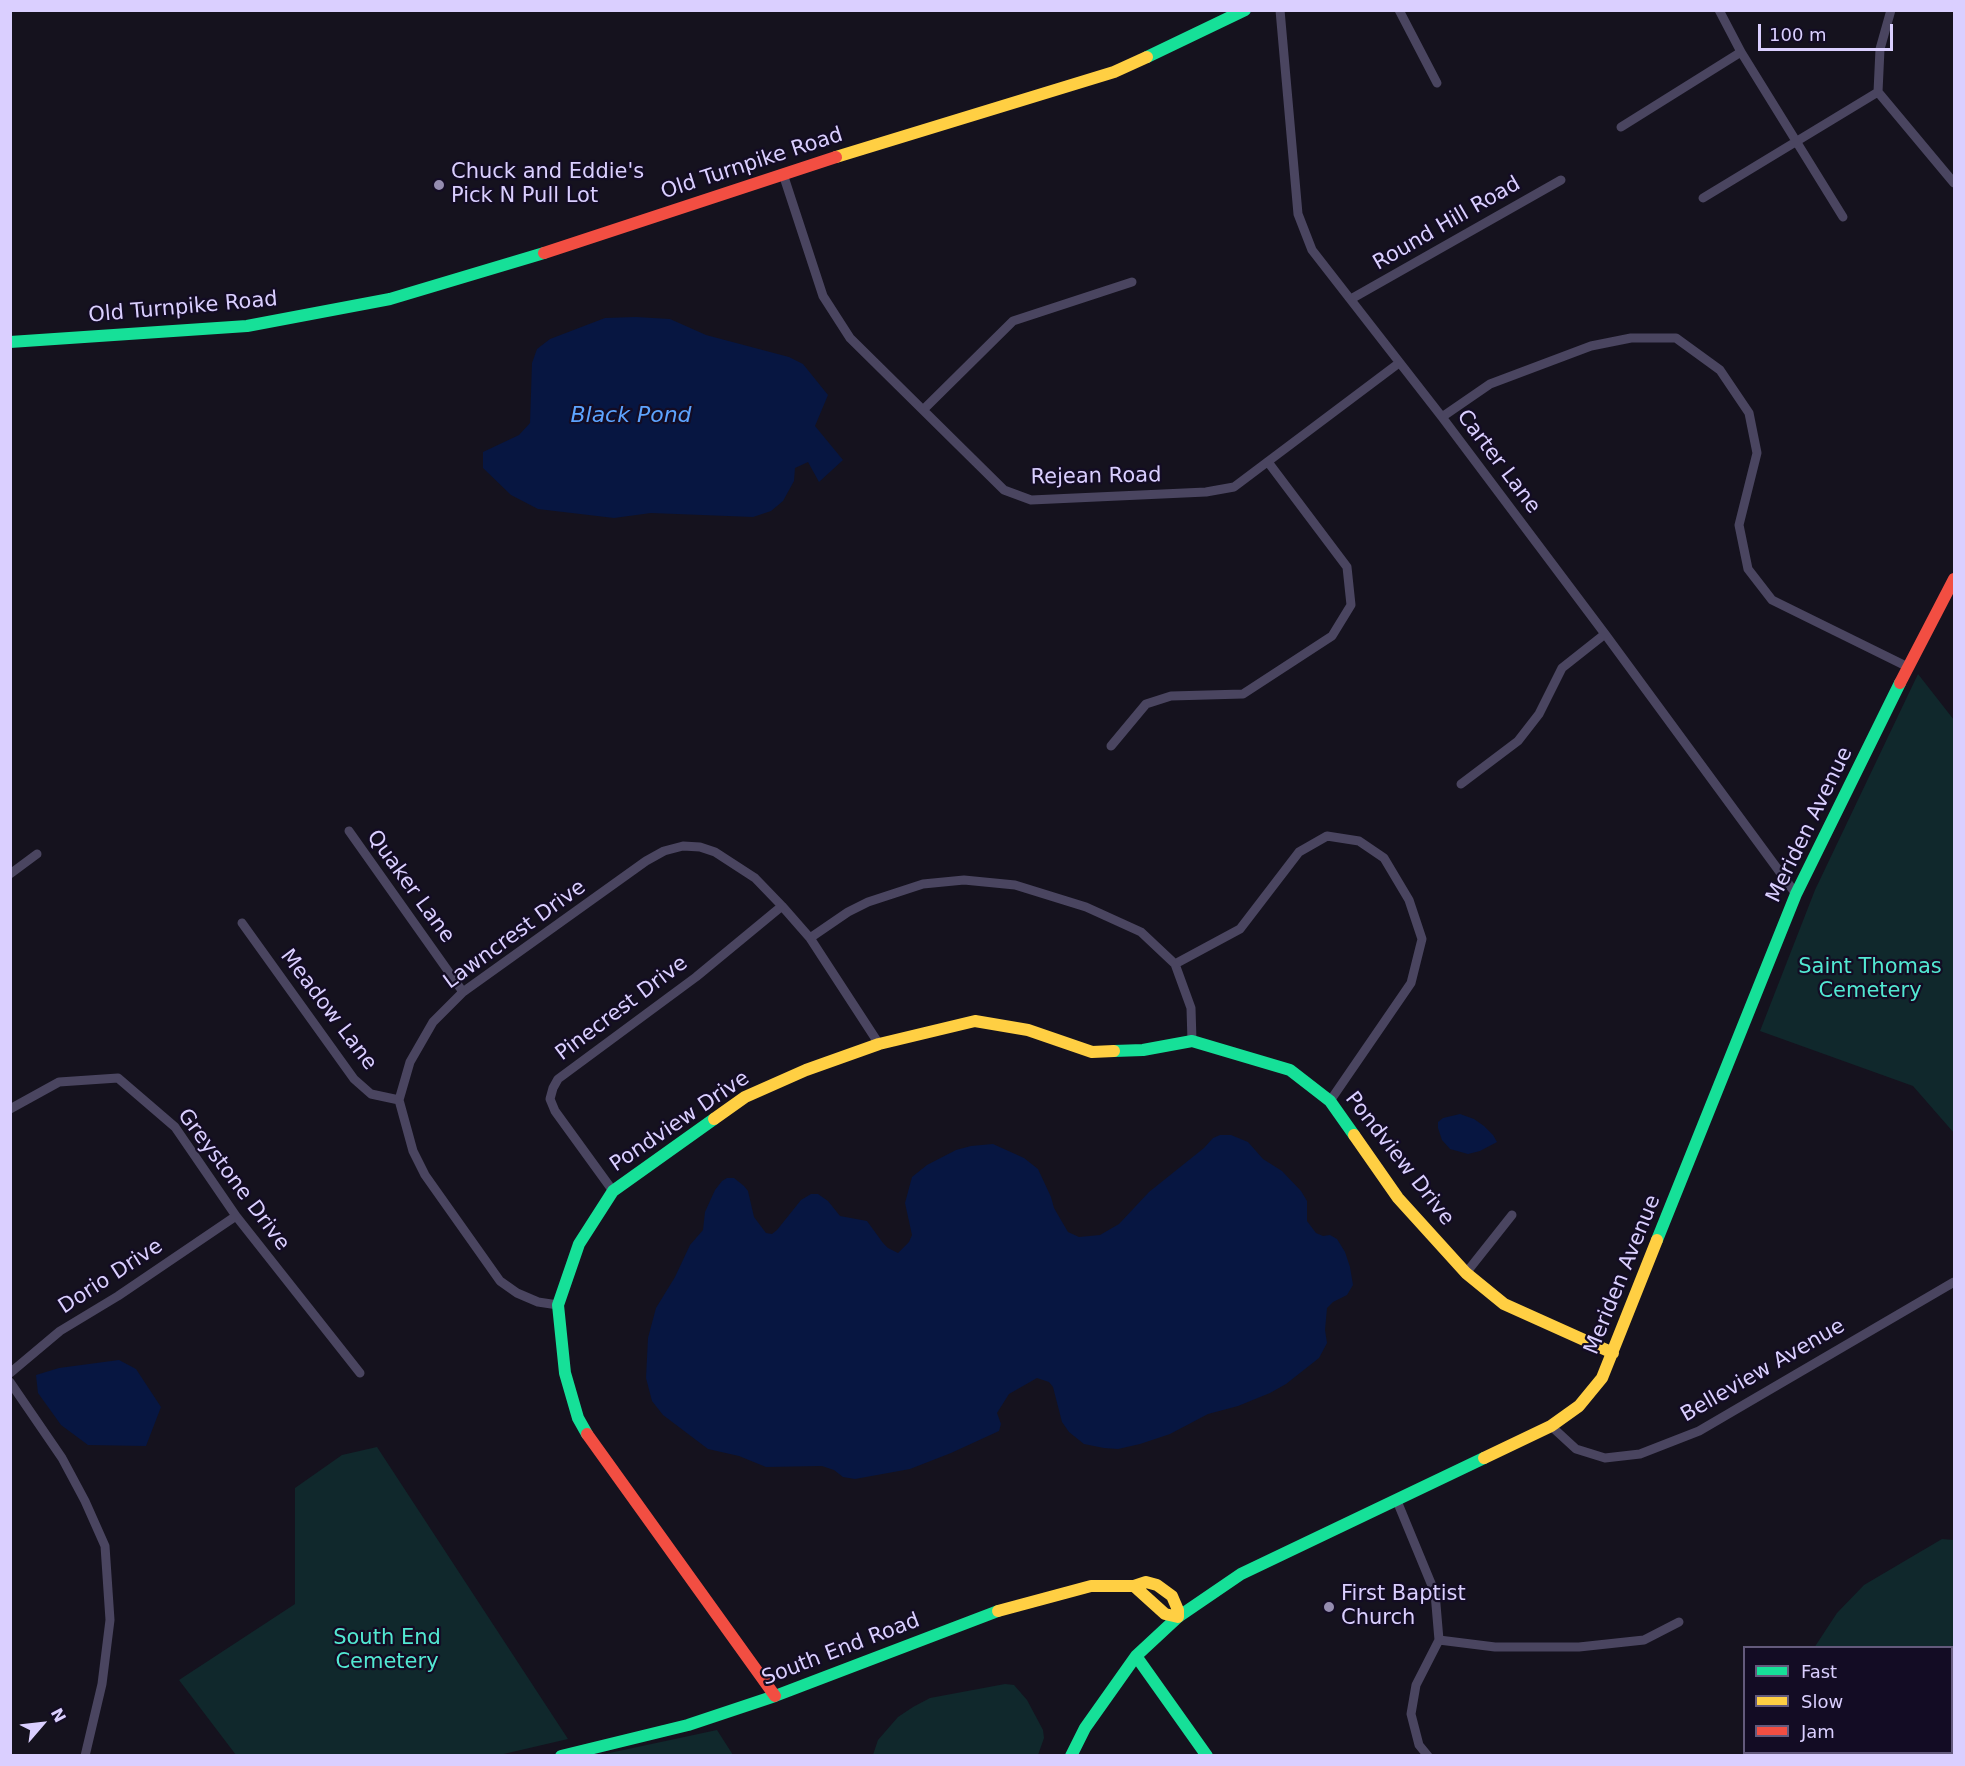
<!DOCTYPE html>
<html>
<head>
<meta charset="utf-8">
<style>
  body { margin:0 }
  #map { position:relative; width:1965px; height:1766px; overflow:hidden; background:#15121e; font-family:"DejaVu Sans",sans-serif }
  canvas { display:block }
  .frame { position:absolute; inset:0; border:12px solid #dacfff; pointer-events:none }
  .legend { position:absolute; left:1743px; top:1646px; width:210px; height:108px; box-sizing:border-box; background:#130c24; border:2px solid #635a7c; margin:0; padding:8px 10px; list-style:none; font-size:18px; color:#dacfff }
  .legend li { display:flex; align-items:center; gap:12px; height:30px }
  .legend b { width:30px; border:2px solid #635a7c }
  .north { position:absolute; left:12px; top:1694px; width:60px; height:60px; -webkit-text-stroke:4px #130c24; paint-order:stroke; rotate:62deg; font-size:16px; font-weight:700; line-height:24px; text-align:center; color:#dacfff }
  .north::after { content:''; display:block; margin:auto; width:21px; height:27px; background:#dacfff; clip-path:polygon(50% 0,100% 100%,50% 72%,0 100%) }
  .scale { position:absolute; left:1758px; top:24px; width:135px; height:27px; box-sizing:border-box; border:3px solid #dacfff; border-top:0; padding-left:8px; font-size:18px; line-height:21px; white-space:nowrap; color:#dacfff; -webkit-text-stroke:4px #130c24; paint-order:stroke }
</style>
</head>
<body>
<div id="map">
<canvas width="1965" height="1766"></canvas>
<div class="frame"></div>
<ul class="legend">
<li><b style="height:8px;background:#16e098"></b>Fast</li>
<li><b style="height:8px;background:#ffcf43"></b>Slow</li>
<li><b style="height:8px;background:#f24e42"></b>Jam</li>
</ul>
<div class="north">N</div>
<div class="scale">100 m</div>
</div>
<script>
const g = document.querySelector('canvas').getContext('2d');
g.lineJoin = 'round';
function fillPath(path, color) { g.fillStyle = color; g.fill(path, 'evenodd'); }
const shape = rows => new Path2D(rows.map(r => 'M' + r).join(''));
function trace(path, color, width, dash) { g.strokeStyle = color; g.lineWidth = width; g.lineCap = dash ? 'butt' : 'round'; g.setLineDash(dash || []); g.stroke(path); }
function write(font, color, halo, rows, align = 'center') {
  g.font = font + ' "DejaVu Sans",sans-serif'; g.lineWidth = 4.5; g.setLineDash([]); g.textBaseline = 'middle'; g.strokeStyle = halo; g.fillStyle = color; for (const [text, x, y, turn = 0] of rows) {
    g.save(); g.translate(x, y); g.rotate((+turn || 0) * Math.PI / 180); g.textAlign = isNaN(turn) ? turn : align; if (halo) g.strokeText(text, 0, 0); g.fillText(text, 0, 0); g.restore();
  }
}
fillPath(shape([
  [1918,674,1954,720,1954,1133,1913,1086,1760,1031,1815,890],
  [377,1447,568,1739,495,1756,236,1755,179,1680,295,1604,295,1488,342,1455],
  [1942,1539,1954,1540,1954,1755,1818,1756,1819,1752,1952,1752,1952,1648,1814,1648,1837,1613,1864,1585],
  [1005,1684,1014,1685,1027,1700,1043,1730,1044,1738,1038,1755,873,1755,878,1740,898,1717,913,1707,930,1698],
  [717,1730,733,1755,600,1755]
]), '#10282c');
fillPath(shape([
  [636,317,670,319,706,335,789,357,803,364,828,395,815,426,843,460,819,482,808,462,795,468,794,481,783,501,771,511,753,517,651,513,614,518,538,509,511,495,483,468,483,452,519,435,530,423,532,363,537,349,550,339,605,318],
  [1460,1114,1474,1119,1484,1126,1493,1135,1497,1142,1480,1151,1468,1154,1450,1149,1442,1140,1438,1128,1438,1122,1443,1118],
  [1220,1135,1231,1135,1248,1142,1263,1159,1282,1171,1301,1191,1307,1201,1307,1221,1316,1233,1323,1236,1330,1235,1337,1239,1345,1252,1350,1267,1353,1285,1347,1295,1333,1302,1327,1308,1325,1330,1327,1343,1319,1358,1286,1384,1270,1393,1238,1406,1208,1414,1170,1434,1140,1444,1118,1449,1104,1448,1084,1444,1069,1432,1062,1422,1053,1387,1049,1382,1037,1378,1009,1394,997,1413,1001,1424,999,1431,951,1453,910,1469,855,1479,843,1477,834,1470,822,1466,766,1467,739,1456,708,1449,663,1415,652,1401,646,1378,648,1338,656,1308,675,1277,690,1245,703,1230,705,1212,715,1190,722,1181,727,1178,734,1178,744,1186,748,1191,754,1217,766,1233,772,1234,777,1230,801,1200,811,1194,818,1194,828,1201,840,1216,867,1221,883,1243,888,1248,898,1253,909,1242,912,1235,905,1203,912,1177,927,1165,956,1150,971,1146,993,1144,1024,1158,1038,1169,1051,1197,1054,1208,1068,1232,1079,1237,1100,1235,1119,1224,1149,1192,1204,1148,1213,1138],
  [119,1360,136,1369,161,1407,146,1446,88,1445,61,1425,38,1393,36,1375,59,1368]
]), '#071641');
trace(shape([
  [1280,10,1298,214,1312,250,1442,417,1605,634,1796,894],
  [1399,10,1437,83],
  [1719,10,1741,52,1843,217],
  [1891,10,1880,49,1878,92,1954,183],
  [1621,127,1741,52],
  [783,174,823,296,850,338,1004,490,1031,500,1206,492,1234,487,1399,363],
  [1703,198,1878,92],
  [1351,299,1561,180],
  [923,410,1013,321,1132,282],
  [1442,417,1490,384,1591,346,1631,338,1676,338,1720,370,1749,413,1757,453,1739,525,1748,569,1772,600,1908,667],
  [1111,746,1146,704,1171,696,1243,694,1332,636,1351,605,1347,567,1268,462],
  [1461,784,1518,741,1539,714,1562,668,1605,634],
  [349,831,463,992],
  [10,874,37,854],
  [242,923,354,1079,371,1094,399,1100],
  [810,938,848,912,868,902,923,884,964,880,1015,885,1086,907,1141,932,1175,964,1191,1008,1192,1041],
  [1175,964,1240,929,1299,852,1327,836,1359,841,1384,858,1409,900,1422,939,1411,983,1330,1101],
  [10,1109,59,1082,118,1078,175,1127,236,1216,360,1373],
  [613,1191,555,1111,550,1099,553,1088,558,1079,696,977,782,906],
  [1466,1273,1512,1215],
  [558,1305,538,1302,517,1293,500,1281,425,1175,413,1151,399,1100,410,1062,433,1022,463,992,646,861,664,851,683,846,700,847,715,852,755,878,782,906,810,938,879,1044],
  [10,1373,60,1331,118,1296,236,1216],
  [10,1382,62,1458,85,1501,105,1546,110,1620,102,1684,85,1756],
  [1551,1426,1576,1449,1605,1458,1640,1454,1699,1431,1954,1282],
  [1397,1501,1435,1593,1439,1640,1416,1685,1411,1714,1419,1745,1428,1756],
  [1439,1640,1495,1647,1579,1647,1644,1640,1679,1622]
]), '#4a4560', 9);
trace(shape([
  [1147,57,1245,10],
  [10,342,247,326,390,299,544,253],
  [1114,1051,1143,1050,1192,1041,1290,1070,1330,1101,1354,1135],
  [1657,1240,1796,894,1900,683],
  [587,1434,578,1418,565,1373,558,1305,579,1244,613,1191,714,1119],
  [1136,1656,1207,1756],
  [561,1756,688,1725,775,1696,998,1611],
  [1071,1756,1085,1728,1136,1656,1178,1617,1241,1574,1484,1458]
]), '#16e098', 12);
trace(shape([
  [836,157,1114,72,1147,57],
  [714,1119,745,1097,806,1070,879,1044,975,1021,1028,1030,1092,1052,1114,1051],
  [1354,1135,1398,1198,1466,1273,1504,1304,1613,1353],
  [1484,1458,1551,1426,1579,1406,1602,1378,1657,1240],
  [998,1611,1091,1586,1134,1586,1146,1582,1157,1585,1172,1596,1178,1610,1178,1617,1165,1614,1134,1586]
]), '#ffcf43', 12);
trace(shape([
  [544,253,836,157],
  [1900,683,1954,579],
  [587,1434,775,1696]
]), '#f24e42', 12);
for (const [x, y, r, color] of [
  [439,185,6,"#958db0"],
  [1329,1607,6,"#958db0"]
]) { const dot = new Path2D(); dot.arc(x, y, r, 0, 2 * Math.PI); g.fillStyle = color; g.fill(dot); trace(dot, '#130c24', 2); }
write('21px', '#dacfff', '#130c24', [
  ["Old Turnpike Road",752,164,-18],
  ["Round Hill Road",1447,224,-30],
  ["Old Turnpike Road",183,308,-5],
  ["Carter Lane",1498,462,53],
  ["Rejean Road",1096,477,-1],
  ["Meriden Avenue",1810,825,-64],
  ["Quaker Lane",410,887,54],
  ["Lawncrest Drive",515,935,-36],
  ["Pinecrest Drive",622,1009,-37],
  ["Meadow Lane",328,1010,53],
  ["Pondview Drive",680,1122,-34],
  ["Pondview Drive",1399,1159,52],
  ["Greystone Drive",233,1180,53],
  ["Meriden Avenue",1623,1275,-68],
  ["Dorio Drive",111,1277,-33],
  ["Belleview Avenue",1763,1371,-30],
  ["South End Road",841,1650,-21]
]);
write('21px', '#dacfff', '#130c24', [
  ["Chuck and Eddie's",451,173],
  ["Pick N Pull Lot",451,197],
  ["First Baptist",1341,1595],
  ["Church",1341,1619]
], 'left');
write('21px', '#52e8d2', '#130c24', [
  ["Saint Thomas",1870,968],
  ["Cemetery",1870,992],
  ["South End",387,1639],
  ["Cemetery",387,1663]
]);
write('italic 22px', '#5da4ff', '#130c24', [
  ["Black Pond",631,416]
]);
</script>
</body>
</html>
